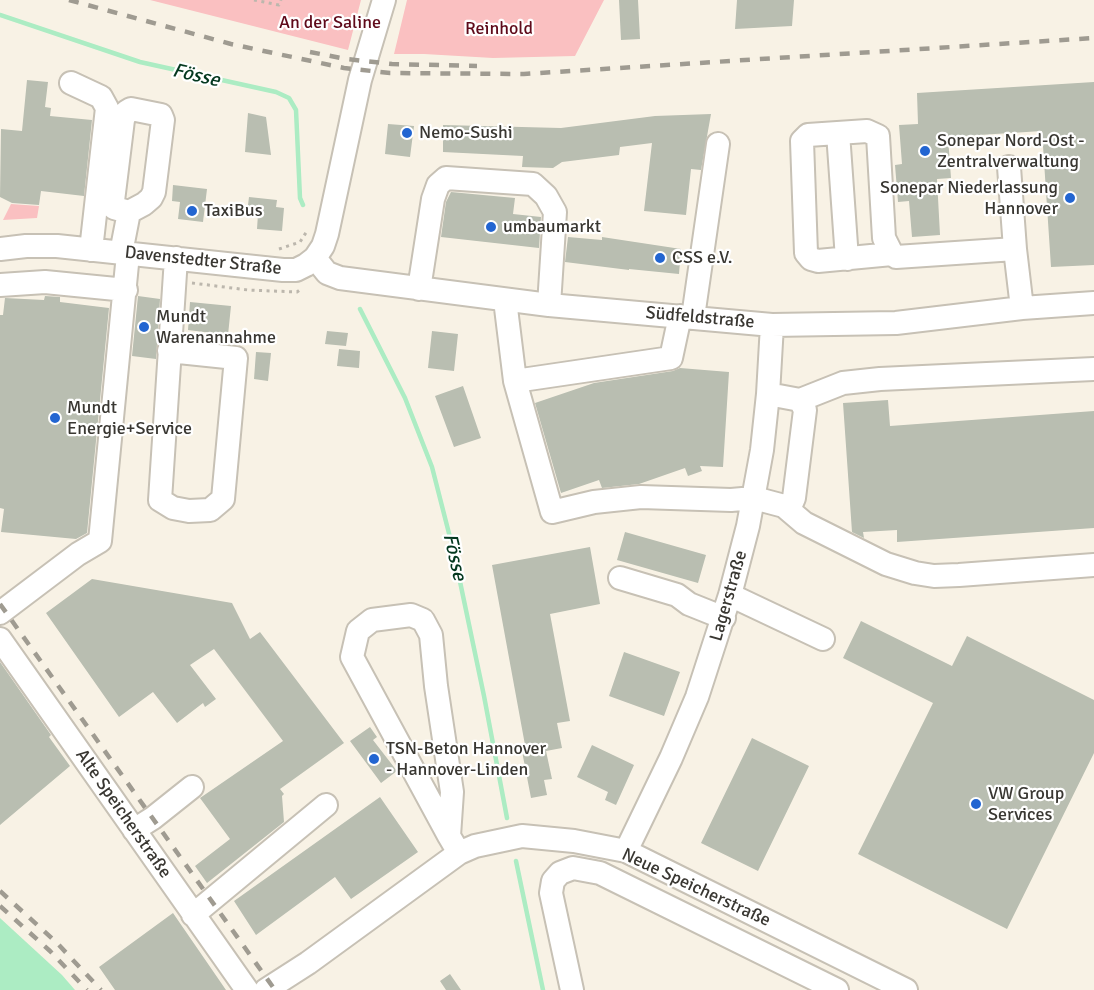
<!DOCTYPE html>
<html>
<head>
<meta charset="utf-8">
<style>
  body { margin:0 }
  canvas { display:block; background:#f8f2e5 }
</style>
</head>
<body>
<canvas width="1094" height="990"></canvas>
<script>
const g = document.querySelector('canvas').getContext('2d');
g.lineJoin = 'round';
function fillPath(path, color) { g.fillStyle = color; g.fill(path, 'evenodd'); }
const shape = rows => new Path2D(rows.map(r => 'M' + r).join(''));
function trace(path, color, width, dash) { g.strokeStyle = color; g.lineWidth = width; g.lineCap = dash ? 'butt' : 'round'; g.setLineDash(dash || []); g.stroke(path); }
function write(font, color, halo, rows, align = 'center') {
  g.font = font + ' Signika,sans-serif'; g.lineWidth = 4.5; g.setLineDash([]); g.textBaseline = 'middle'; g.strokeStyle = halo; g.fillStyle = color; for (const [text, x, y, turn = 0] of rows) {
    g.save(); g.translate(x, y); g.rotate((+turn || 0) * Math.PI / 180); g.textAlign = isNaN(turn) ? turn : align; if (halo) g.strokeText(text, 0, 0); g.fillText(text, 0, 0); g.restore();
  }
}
fillPath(shape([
  [150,0,361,0,348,50],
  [407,0,604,0,575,56,493,58,424,54,394,54],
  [11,204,39,206,37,218,3,220]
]), '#fac0c1');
fillPath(shape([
  [0,918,62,975,75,990,0,990]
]), '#acecc3');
trace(shape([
  [0,15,140,62,276,92,289,98,296,110,300,198,303,205],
  [360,309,405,398,432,467,454,553,484,696,507,818],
  [516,861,543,990]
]), '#acecc3', 4.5);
fillPath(shape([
  [619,0,638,0,640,39,621,40],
  [737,0,794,0,792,26,735,29],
  [27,80,48,82,45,107,51,108,50,116,92,120,84,196,41,191,39,205,12,203,0,197,1,129,22,131],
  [1094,82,1094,265,1051,267,1042,131,948,137,951,178,937,179,940,235,912,237,909,201,898,202,895,165,902,164,899,125,918,124,917,93],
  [248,113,266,117,271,155,245,152],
  [711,114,701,170,691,169,686,215,644,211,652,143,620,147,619,155,562,162,553,168,522,167,523,156,443,152,443,125,561,128,655,116],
  [388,124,414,126,410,157,385,154],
  [173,185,207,189,203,222,178,219,180,202,172,201],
  [451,192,515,198,513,214,541,217,539,248,441,237,446,202],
  [249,197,277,200,276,207,284,208,282,231,257,229,258,214,247,213],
  [568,237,602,240,602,237,681,249,679,274,629,269,629,270,565,262],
  [45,296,60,297,60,302,109,308,87,533,76,539,1,532,4,509,0,508,0,315,3,315,5,298,44,300],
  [138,296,160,299,156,359,132,356],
  [190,302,231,306,228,335,188,330],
  [327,331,348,333,346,346,325,344],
  [432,331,458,334,454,371,428,368],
  [339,349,360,351,359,368,337,366],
  [256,352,271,353,268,381,254,379],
  [680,368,729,372,723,467,700,466,702,471,688,476,685,468,639,484,602,488,599,480,561,493,535,403,594,383,673,371],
  [463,386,481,438,454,447,435,396],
  [888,400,890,426,1094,411,1094,528,897,542,897,530,863,532,864,538,852,532,843,403],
  [625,532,706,555,698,583,617,560],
  [590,547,600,604,550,614,570,721,557,723,562,748,546,751,552,779,544,780,547,795,531,798,521,746,525,745,492,565],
  [92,579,232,603,250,639,260,632,344,743,280,789,284,794,282,796,284,822,207,883,195,866,230,839,200,798,283,741,214,649,190,665,216,699,205,707,203,703,177,723,153,692,119,717,46,613],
  [861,621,952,666,967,636,1094,700,1094,753,1007,929,858,854,933,703,843,658],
  [624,652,680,672,664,716,609,696],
  [0,662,51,735,49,737,70,766,0,825],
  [370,727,377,737,373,740,397,771,381,783,350,741],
  [752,738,809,766,758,871,701,843],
  [592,745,634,765,616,805,605,800,608,792,577,777],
  [380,797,418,852,351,899,335,877,256,935,234,901],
  [173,913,226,990,115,990,99,967],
  [450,974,461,990,446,990,440,981]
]), '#b9beb1');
const minor = shape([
  [71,83,101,97,107,108,91,250],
  [838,133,847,259],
  [1009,167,1015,249],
  [0,249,26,246,57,246,283,270,296,270,306,265,315,258,323,246,327,234,360,80,384,0],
  [121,253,129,212,144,204,151,198,154,192,163,120,161,115,131,109,126,112,123,120,113,201,114,208,129,212],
  [892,254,818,261,811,259,806,253,802,141,808,135,867,131,878,136,884,238,892,254,896,257,1015,249,1022,308],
  [315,258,327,273,340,278,549,305,772,325,896,323,1022,308,1094,303],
  [0,285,45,282,126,290],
  [419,289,433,199,438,185,446,178,533,184,546,196,555,212,549,305],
  [505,300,515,381,671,358,680,316],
  [693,317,718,144],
  [169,351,236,358,223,499,210,510,189,511,173,508,160,500,176,258],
  [515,381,552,512,594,502,641,497,731,500,754,498,784,506,791,505,794,498,805,410,800,400,768,394],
  [800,400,843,383,880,379,1094,369],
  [784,506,804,523,886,564,915,573,934,576,959,575,1094,565],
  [620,578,677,595,689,604,724,618],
  [730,595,823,639],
  [0,613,78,554,100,541,128,254],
  [0,639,247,990],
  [134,830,153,818,192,787],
  [449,836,452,792,436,686,431,635,423,620,411,615,372,620,358,631,352,657,449,836,459,853],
  [626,851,671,758,697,697,730,595,748,526,762,450,768,394,772,325],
  [193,915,326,805],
  [266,990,308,963,459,853,475,846,522,836,574,841,626,851,906,990],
  [572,990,551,893,553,881,560,873,573,868,600,873,837,990]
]);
trace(minor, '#c7c1b5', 26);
trace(shape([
  [254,0,279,5,281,0],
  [279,249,300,242,307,231],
  [192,283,248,290,297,292,301,289]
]), '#bcb7ad', 3, [3, 4.5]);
trace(minor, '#fff', 22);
trace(shape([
  [69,0,231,44,344,68,390,73,524,74,1094,38],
  [310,52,346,59,392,64,477,66],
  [0,604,275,990],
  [0,891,57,943,101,990],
  [0,906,50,951,87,990]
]), '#9f9b91', 4.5, [10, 10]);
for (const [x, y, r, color] of [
  [407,133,6,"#2265d1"],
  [925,151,6,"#2265d1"],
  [1070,198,6,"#2265d1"],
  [192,211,6,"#2265d1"],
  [491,227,6,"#2265d1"],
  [660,258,6,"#2265d1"],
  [144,327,6,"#2265d1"],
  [55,418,6,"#2265d1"],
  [374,759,6,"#2265d1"],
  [976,804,6,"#2265d1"]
]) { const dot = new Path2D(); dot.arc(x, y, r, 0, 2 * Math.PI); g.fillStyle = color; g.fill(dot); trace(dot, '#fff', 2); }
write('18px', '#5f0a1a', '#fff', [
  ["An der Saline",330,23],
  ["Reinhold",499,29]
]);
write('18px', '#393732', '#fff', [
  ["Nemo-Sushi",419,133],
  ["Sonepar Nord-Ost -",937,141],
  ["Zentralverwaltung",937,162],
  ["Sonepar Niederlassung",1058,188,"right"],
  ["Hannover",1058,209,"right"],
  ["TaxiBus",204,211],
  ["umbaumarkt",503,227],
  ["CSS e.V.",672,258],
  ["Mundt",156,317],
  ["Warenannahme",156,338],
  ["Mundt",67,408],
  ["Energie+Service",67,429],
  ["TSN-Beton Hannover",386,749],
  ["- Hannover-Linden",386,770],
  ["VW Group",988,794],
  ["Services",988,815]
], 'left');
write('18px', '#393732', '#fff', [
  ["Davenstedter Straße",203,261,6],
  ["Südfeldstraße",700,318,5],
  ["Lagerstraße",729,596,-74],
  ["Alte Speicherstraße",123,814,55],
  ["Neue Speicherstraße",696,888,25]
]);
write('italic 20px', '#04381f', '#fff', [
  ["Fösse",196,76,13],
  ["Fösse",454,557,77]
]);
</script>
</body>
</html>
